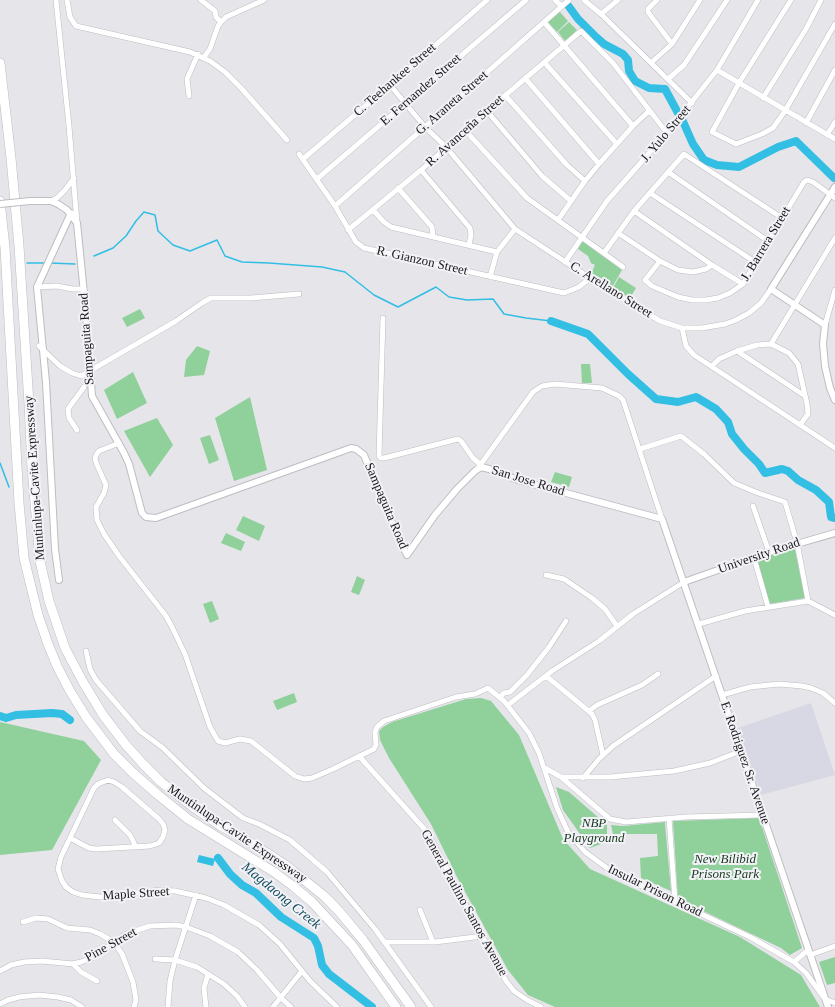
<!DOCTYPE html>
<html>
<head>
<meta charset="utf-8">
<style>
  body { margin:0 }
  canvas { display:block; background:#e5e5ea }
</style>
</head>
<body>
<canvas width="835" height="1007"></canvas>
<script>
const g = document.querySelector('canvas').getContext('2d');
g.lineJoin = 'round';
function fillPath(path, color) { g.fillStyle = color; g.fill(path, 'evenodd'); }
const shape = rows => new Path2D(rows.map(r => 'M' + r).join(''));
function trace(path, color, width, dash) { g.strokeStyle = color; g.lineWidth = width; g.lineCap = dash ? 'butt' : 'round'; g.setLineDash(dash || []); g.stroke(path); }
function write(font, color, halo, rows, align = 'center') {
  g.font = font + ' "Times New Roman",serif'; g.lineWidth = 4; g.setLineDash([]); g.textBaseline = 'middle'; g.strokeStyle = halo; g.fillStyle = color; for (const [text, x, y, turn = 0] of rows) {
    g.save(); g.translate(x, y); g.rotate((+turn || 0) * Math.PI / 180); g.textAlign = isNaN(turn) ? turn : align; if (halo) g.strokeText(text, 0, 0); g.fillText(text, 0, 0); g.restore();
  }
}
fillPath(shape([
  [811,703,835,775,761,795,738,728]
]), '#d7d8e4');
fillPath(shape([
  [559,11,568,21,557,32,547,21],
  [569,22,577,30,565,41,558,32],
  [582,241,622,270,611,289,590,276,595,265,591,263,588,256,578,249],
  [619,277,636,288,630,298,613,288],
  [140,309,145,318,127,327,122,318],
  [197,346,210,351,204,375,184,377,186,360],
  [581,364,590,364,592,383,582,383],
  [133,372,147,403,117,419,104,390],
  [250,397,267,470,234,481,215,418],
  [157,418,173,445,150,477,124,431],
  [210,435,219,460,209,464,200,438],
  [555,472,572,477,569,487,551,482],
  [243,516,265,526,259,541,236,530],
  [226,533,245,542,241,551,221,543],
  [794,545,805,598,769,604,757,558],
  [357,576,365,580,359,595,351,592],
  [212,601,219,619,210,623,203,604],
  [294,693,297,702,277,710,273,701],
  [481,698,491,701,519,735,563,839,590,869,740,937,801,975,820,1007,555,1007,528,995,508,970,457,877,431,824,389,758,380,740,379,731,383,727,392,722,466,699],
  [0,722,84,741,101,760,52,850,0,855],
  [556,787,569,792,607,825,607,842,590,848,563,810],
  [759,818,802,948,790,955,781,948,678,899,673,821],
  [665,822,665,824,671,891,641,878,640,858,658,856,657,834,613,834,611,825,623,826],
  [835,957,835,983,827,985,819,962]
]), '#90d09b');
fillPath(shape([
  [199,855,215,859,213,866,197,862]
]), '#33bee3');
trace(shape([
  [94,256,113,248,126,236,136,221,144,212,155,215,158,231,173,245,190,251,217,240,225,256,242,262,269,263,322,267,345,272,374,295,398,307,436,287,449,297,467,300,493,299,504,314,526,318,551,321],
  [27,263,47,263],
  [50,263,75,264],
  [0,463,9,487]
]), '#33bee3', 1.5);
trace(shape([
  [567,4,578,19,596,37,604,44,623,54,628,60,629,71,635,81,649,88,665,89,678,113],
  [681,117,693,144,704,160,717,165,739,167,778,147,796,141,834,178],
  [551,321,588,334,628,374,656,399,678,402,696,397,716,409,728,422,732,434,744,449,759,464,765,473,782,469,788,471,798,480,816,490,829,502,831,517,835,518],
  [0,716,6,718,16,715,52,713,62,714,70,720],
  [218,858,230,874,242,885,256,893,281,917,314,938,318,946,322,965,329,974,372,1007]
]), '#33bee3', 8);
const minor = shape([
  [56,0,69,126,77,223],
  [67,0,70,17,76,26,190,52,210,61,225,72,241,88,287,140],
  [201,0,215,11,216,17,221,22],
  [555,0,562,6],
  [584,0,601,14,692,103],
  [657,0,648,9,648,12,672,44],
  [791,0,739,83,712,132,736,144,762,134,773,128,785,111,835,24],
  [601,14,618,0],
  [544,22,633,126],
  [204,57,210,49,218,26,221,22,226,17,264,0],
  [544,62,617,144],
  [652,62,672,44,700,0],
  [717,70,835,139],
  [525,78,599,164],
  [668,79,684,65,727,0],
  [390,85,425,127,446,147,515,229,590,278,660,321,682,328,702,328,725,324,736,320,749,313,761,303,771,289],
  [505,95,567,165,585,181],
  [189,96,187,79,198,54],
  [763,98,806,29,821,0],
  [487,111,542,176,571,201],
  [806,123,835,70],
  [465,130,527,198,623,267],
  [827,135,835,122],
  [299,154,335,206,356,242,364,248,564,293,579,287,590,278],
  [303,159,390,85,487,0],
  [421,170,470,228,471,235,469,245],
  [668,172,768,241],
  [317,179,526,0],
  [398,188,432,227,433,237],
  [650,193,755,262],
  [51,201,57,198,65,190,74,178],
  [335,206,569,0],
  [373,210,384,222,391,227,497,252],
  [634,211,712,265,743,284],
  [558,220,585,181,599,164,633,126,649,111],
  [348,230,421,170,487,111,581,31,613,63,667,133],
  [618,233,660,261,678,270,693,272,706,269,712,265],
  [604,253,634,211,684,154,782,218],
  [660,261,645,280,652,286,678,297,692,300,706,300,718,298,730,293,743,284,804,182,807,180,813,182,835,198],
  [565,262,607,201,667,133,717,70,758,0],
  [490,277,497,252,515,229],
  [37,287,57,286,72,289,84,289],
  [383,318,379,456,381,458,384,458,458,439,461,441,473,458,481,465],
  [825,325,835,290],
  [682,328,686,346,694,355,835,448],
  [771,344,835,238],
  [39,346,60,366,72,373,81,376,176,321,202,303,211,298,251,298,299,294],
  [737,351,805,396],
  [712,366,719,359,737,351,757,345,771,344,789,353,798,364,807,404,808,414,800,425],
  [77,430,69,418,68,409,84,387],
  [119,443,99,451,96,455,95,459,97,465,106,485,104,493,96,507,97,520,104,534,119,556,166,616,172,627,185,654,210,727,218,741,225,743,240,739,251,741,295,776,304,779,312,778,333,769,374,749,376,745,375,732,377,727,384,721,456,697,475,694,488,688,504,701,529,733,539,753,557,808,568,832,585,852,614,873,750,937,794,962,806,973,825,999,835,1003],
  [640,449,681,436,704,454,734,483,758,493,785,502,797,543,808,601],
  [478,468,533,392,542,386,555,384,602,388,619,396,623,400,662,519],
  [753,506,769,552],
  [754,558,768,607],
  [546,575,564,579,592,598,605,609,617,626],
  [699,624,745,611,808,601,835,615],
  [86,651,90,669,96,680,140,731,163,748,204,788,243,818,259,824,290,840,327,872,375,929,431,1007],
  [546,676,579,703,592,714,595,720,603,755],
  [722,695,750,687,779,684,802,686,811,688,823,693,835,703],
  [500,697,504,693,510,692,527,675,549,647,566,621],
  [508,705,552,671,599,641,633,614,684,582],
  [589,711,597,705,642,685,658,674],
  [359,756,427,832,506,981,514,991,527,1000,541,1007],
  [545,768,561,777,610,819,626,822,686,817,763,815],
  [561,777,610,777,674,771,710,763,741,751],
  [583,778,599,759,613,746,716,676],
  [108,780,114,782,122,787,159,819,163,824,165,830,163,837,159,843,150,846,96,849,89,848,70,838,94,788,98,784,108,780],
  [669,818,675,901],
  [115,820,130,835,136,847],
  [70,838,61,857,58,869,62,881,66,887,73,892,82,895,100,897,161,890,175,891,206,898,224,905,259,925,280,944,310,981,337,1007],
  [420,910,433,942],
  [23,922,36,918,48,919,67,928,90,930,100,934,114,942,122,954,133,982,136,1000,134,1007],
  [385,942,435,942,483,936],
  [810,955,835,946],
  [155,959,175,960,197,967,224,984,237,996,245,1007],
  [794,962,808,950],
  [73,964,81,972,97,981],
  [0,971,11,965,24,962,42,961,73,964,81,962,92,958,123,936,131,932,150,926,176,925,186,927,210,936,238,952,257,970,281,998,291,1007],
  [0,1004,8,1000,19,997,39,995,58,997,71,1000,82,1007],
  [168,1007,170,981,175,960,196,895],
  [206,1007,204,988,208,974],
  [273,1007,302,971]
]);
const tertiary = shape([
  [835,187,771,289,825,325,823,344,825,366,830,388,835,400],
  [30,201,51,201,58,204,67,210,77,223,86,314,92,396,124,453,129,464,142,513,146,517,156,518,351,448,356,449,364,455,395,530,407,555,435,515,457,489,475,471,481,467,489,469,518,480,662,519,828,1007],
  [59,580,55,549,46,382,37,287,71,213],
  [684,582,769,552,835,533]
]);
const motorway = shape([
  [0,63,11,158,19,246,29,404,32,467,40,561,49,601,65,648,83,682,103,715,126,745,144,765,161,782,193,807,221,826,253,844,287,866,324,896,338,910,363,940,411,1007],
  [0,201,5,248,19,503,24,558,38,615,48,644,57,666,70,691,86,717,114,754,133,773,157,794,188,819,274,872,293,886,312,902,352,945,396,1007]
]);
trace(minor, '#bdbdc2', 6);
trace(tertiary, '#bdbdc2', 8);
trace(motorway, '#bdbdc2', 10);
trace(minor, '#fff', 5);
trace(tertiary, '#fff', 6);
trace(motorway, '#fff', 9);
const tertiaryBridge = shape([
  [0,204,30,201]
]);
trace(tertiaryBridge, '#bdbdc2', 8, []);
trace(tertiaryBridge, '#fff', 6);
write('13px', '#19191b', '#f2f2f7', [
  ["C. Teehankee Street",395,80,-41],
  ["E. Fernandez Street",421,90,-41],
  ["G. Araneta Street",452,103,-41],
  ["R. Avanceña Street",465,131,-42],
  ["J. Yulo Street",666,134,-50],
  ["J. Barrera Street",766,244,-59],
  ["R. Gianzon Street",422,261,13],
  ["C. Arellano Street",611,290,32],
  ["Sampaguita Road",87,339,-94],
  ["Muntinlupa-Cavite Expressway",35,478,-94],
  ["San Jose Road",528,481,17],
  ["Sampaguita Road",386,506,67],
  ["University Road",759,556,-19],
  ["E. Rodriguez Sr. Avenue",745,763,71],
  ["Muntinlupa-Cavite Expressway",237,834,34],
  ["Insular Prison Road",655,891,26],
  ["Maple Street",136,894,-4],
  ["General Paulino Santos Avenue",464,903,61],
  ["Pine Street",111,945,-29]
]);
write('italic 13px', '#15371d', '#f2f2f7', [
  ["NBP",594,824],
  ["Playground",594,839],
  ["New Bilibid",725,860],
  ["Prisons Park",725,875]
]);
write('italic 14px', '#154d5d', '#f2f2f7', [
  ["Magdaong Creek",281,896,39]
]);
</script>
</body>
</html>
